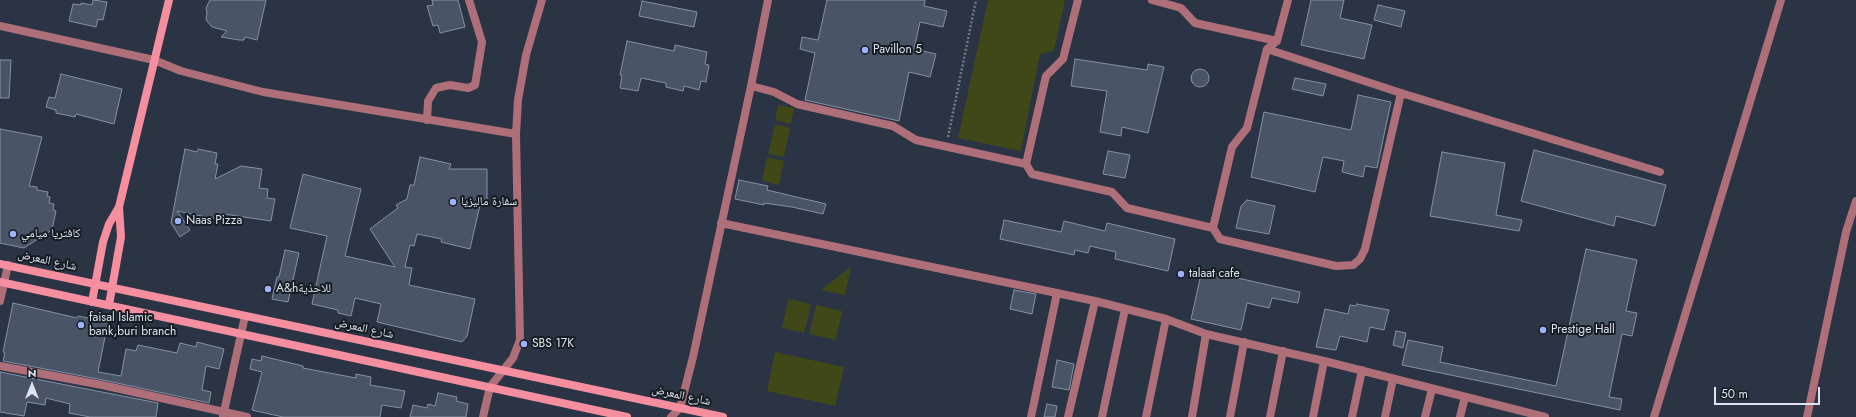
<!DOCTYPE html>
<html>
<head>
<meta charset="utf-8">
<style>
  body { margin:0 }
  #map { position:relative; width:1856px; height:417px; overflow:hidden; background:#2a3445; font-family:Jost,sans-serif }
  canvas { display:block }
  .north { position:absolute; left:12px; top:365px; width:40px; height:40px; -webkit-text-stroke:3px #171c23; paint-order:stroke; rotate:0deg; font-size:11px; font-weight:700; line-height:16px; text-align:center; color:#dee4ef }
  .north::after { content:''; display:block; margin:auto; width:14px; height:18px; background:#dee4ef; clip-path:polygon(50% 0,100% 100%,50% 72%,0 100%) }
  .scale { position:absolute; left:1714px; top:387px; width:106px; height:18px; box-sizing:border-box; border:2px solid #dee4ef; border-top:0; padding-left:5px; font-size:12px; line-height:14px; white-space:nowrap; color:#dee4ef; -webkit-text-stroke:3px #171c23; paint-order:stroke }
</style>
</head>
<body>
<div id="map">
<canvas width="1856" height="417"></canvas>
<div class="north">N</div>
<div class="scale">50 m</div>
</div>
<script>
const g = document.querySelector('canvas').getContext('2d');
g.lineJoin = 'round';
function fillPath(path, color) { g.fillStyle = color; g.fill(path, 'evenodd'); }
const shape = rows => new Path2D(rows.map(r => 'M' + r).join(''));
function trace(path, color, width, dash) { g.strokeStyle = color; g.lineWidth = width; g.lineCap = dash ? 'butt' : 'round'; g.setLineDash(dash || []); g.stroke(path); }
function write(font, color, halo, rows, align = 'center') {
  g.font = font + ' Jost,"Noto Naskh Arabic",sans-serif'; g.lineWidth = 4; g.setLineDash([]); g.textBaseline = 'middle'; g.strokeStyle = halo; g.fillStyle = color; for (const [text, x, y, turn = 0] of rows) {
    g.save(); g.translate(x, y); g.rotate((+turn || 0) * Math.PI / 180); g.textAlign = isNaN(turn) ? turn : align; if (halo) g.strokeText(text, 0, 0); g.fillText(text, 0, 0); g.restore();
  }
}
fillPath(shape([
  [988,0,1065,0,1054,51,1040,54,1021,151,958,138],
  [778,105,794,108,791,124,775,120],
  [775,124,790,128,784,157,768,154],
  [767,157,784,161,779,185,762,181],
  [851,267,845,295,821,290],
  [788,299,811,304,804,333,782,328],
  [816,305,842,311,836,340,809,334],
  [775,352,844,367,835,406,767,391]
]), '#3f4816');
const building = shape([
  [93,0,107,2,103,20,98,19,96,27,69,21,73,4,81,5,81,3,92,5,93,0],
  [210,0,266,0,257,40,245,37,244,40,239,40,221,37,227,31,212,27,206,20,207,13,206,8,210,0],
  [432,0,458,0,465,27,440,33,438,25,433,26,427,6,433,5,432,0],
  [827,0,925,0,924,6,947,11,943,27,920,22,914,49,936,54,930,77,909,72,899,121,805,100,815,53,800,49,802,37,818,40,827,0],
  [1311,0,1344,0,1340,18,1372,25,1364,59,1301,45,1311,0],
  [642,1,697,12,694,27,639,16,642,1],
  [1378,5,1405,11,1401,27,1374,20,1378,5],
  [627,41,674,51,675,45,707,52,705,64,709,65,706,82,701,81,699,90,684,86,683,91,666,87,666,83,641,78,638,91,620,88,622,75,620,75,627,41],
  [1075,59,1147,70,1148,64,1164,67,1148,133,1122,127,1121,136,1100,132,1107,91,1071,86,1075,59],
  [0,60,11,60,9,98,0,98,0,60],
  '1191 78a9 9 0 1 1 18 0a9 9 0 1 1-18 0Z',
  [61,74,122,89,114,124,76,114,75,117,56,113,56,110,46,107,49,97,55,98,61,74],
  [1295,78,1326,84,1323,96,1292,89,1295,78],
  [1358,95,1391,102,1377,168,1365,166,1363,177,1342,172,1344,161,1323,157,1315,192,1251,177,1264,112,1351,130,1358,95],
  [0,129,42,137,29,186,37,187,37,190,48,192,47,196,50,197,49,203,54,204,53,210,56,211,52,230,24,248,0,243,0,129],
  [185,149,197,152,198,149,217,153,215,164,218,164,215,179,241,166,262,169,259,188,268,189,267,198,275,199,271,221,217,213,216,219,177,211,190,230,180,237,171,223,185,149],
  [1534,150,1666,185,1655,226,1616,216,1614,226,1521,201,1534,150],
  [1108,151,1130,155,1125,178,1103,174,1108,151],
  [1442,152,1505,163,1496,215,1522,220,1519,231,1430,216,1442,152],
  [420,157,451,164,449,169,487,169,487,205,480,205,470,249,441,242,442,239,417,234,414,246,410,245,405,267,412,268,409,285,475,299,467,336,462,342,377,322,381,304,355,298,351,316,338,313,338,310,312,304,327,236,290,228,303,174,361,189,345,256,395,267,370,229,398,208,396,205,407,199,410,185,414,185,420,157],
  [739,180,768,186,767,190,826,204,823,214,792,207,764,203,764,205,735,199,739,180],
  [1247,200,1275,206,1269,234,1236,228,1241,206,1247,200],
  [1004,220,1061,232,1064,221,1105,231,1107,223,1175,239,1168,271,1115,259,1116,252,1090,246,1088,253,1075,250,1074,255,1000,239,1004,220],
  [1586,249,1637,260,1626,311,1637,313,1632,336,1622,334,1609,397,1622,399,1620,410,1402,365,1408,340,1443,347,1440,362,1556,386,1586,249],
  [285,250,299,253,288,302,272,299,277,277,279,277,285,250],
  [1202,270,1300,292,1298,303,1272,298,1269,308,1247,303,1241,330,1191,319,1202,270],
  [1014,290,1036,294,1032,314,1010,309,1014,290],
  [13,303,77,318,78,316,108,322,98,372,121,376,126,349,136,351,138,345,177,353,180,343,196,347,197,342,224,349,219,369,206,366,202,390,211,392,209,403,103,380,3,361,5,353,3,352,13,303],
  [1357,304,1389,310,1384,330,1370,327,1367,342,1340,336,1336,350,1316,347,1325,309,1348,314,1350,305,1356,306,1357,304],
  [1396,331,1406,333,1403,348,1393,345,1396,331],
  [262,356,303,366,303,368,356,378,356,374,371,377,370,385,405,391,401,408,382,405,380,417,283,417,252,410,262,372,250,369,252,359,261,361,262,356],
  [1057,360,1074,364,1069,390,1052,387,1057,360],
  [0,372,158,403,156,417,90,417,69,413,70,404,46,398,45,405,27,402,24,416,0,412,0,372],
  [438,393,457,397,456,401,468,404,466,417,410,417,413,405,427,408,428,404,435,406,438,393],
  [1047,404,1057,406,1055,417,1044,417,1047,404]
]);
fillPath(building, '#495466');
trace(building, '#8591a5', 1);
trace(shape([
  [948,137,976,0]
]), '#717a88', 2.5, [2, 2]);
trace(shape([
  [1078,0,1063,59,1046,76,1026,164,1032,174,1112,192,1127,208,1213,228],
  [1152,0,1181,8,1195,23,1277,41],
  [1288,0,1277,41,1267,49,1247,128,1232,147,1213,228,1220,239,1336,266,1353,265,1360,259,1365,249,1401,93],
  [1267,49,1401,93,1660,172],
  [751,86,774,92,797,104,893,126,916,140,1026,164],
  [721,223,1095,301,1166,319,1206,334,1324,361,1545,417],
  [671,417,680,408,693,357,751,86,768,0],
  [1031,417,1057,293],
  [1068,417,1095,301],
  [1102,417,1125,309],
  [1146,417,1166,319],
  [1192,417,1206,334],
  [1230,417,1244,342],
  [1270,417,1283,351],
  [1313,417,1324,361],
  [1352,417,1362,370],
  [1385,417,1393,379],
  [1425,417,1432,389],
  [1460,417,1465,397]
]), '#af6f79', 8);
trace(shape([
  [0,26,154,60,181,71,263,92,516,134],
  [427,120,428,101,436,88,450,85,468,88,475,85,482,42,469,0],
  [0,301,8,265],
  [0,366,102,385,247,417],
  [223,416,245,316],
  [483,417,490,387,513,358,520,340,516,134,518,100,526,55,542,0],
  [1654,417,1781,0],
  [1807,417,1846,232,1856,201]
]), '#af6f79', 8);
trace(shape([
  [0,264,723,417],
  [0,282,627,417],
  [92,302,103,242,109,224,119,207,169,0],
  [109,305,121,237,119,207]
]), '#f58e9f', 8);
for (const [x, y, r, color] of [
  [865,50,4,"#9fb3fd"],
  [453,202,4,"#9fb3fd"],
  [178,221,4,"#9fb3fd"],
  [13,234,4,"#9fb3fd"],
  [1181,274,4,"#9fb3fd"],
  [268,289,4,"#9fb3fd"],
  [81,325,4,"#9fb3fd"],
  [1543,330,4,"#9fb3fd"],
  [524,344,4,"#9fb3fd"]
]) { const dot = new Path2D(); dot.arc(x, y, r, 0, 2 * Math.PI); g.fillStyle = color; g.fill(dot); trace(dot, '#171c23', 1.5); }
write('12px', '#dee4ef', '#171c23', [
  ["Pavillon 5",873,50],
  ["سفارة ماليزيا",461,202],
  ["Naas Pizza",186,221],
  ["كافتريا ميامي",21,234],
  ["talaat cafe",1189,274],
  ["A&hللاحذية",276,289],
  ["faisal Islamic",89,318],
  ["bank,buri branch",89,332],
  ["Prestige Hall",1551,330],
  ["SBS 17K",532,344]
], 'left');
write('12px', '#dee4ef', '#171c23', [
  ["شارع المعرض",47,261,12],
  ["شارع المعرض",364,329,12],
  ["شارع المعرض",681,396,12]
]);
</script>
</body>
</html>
